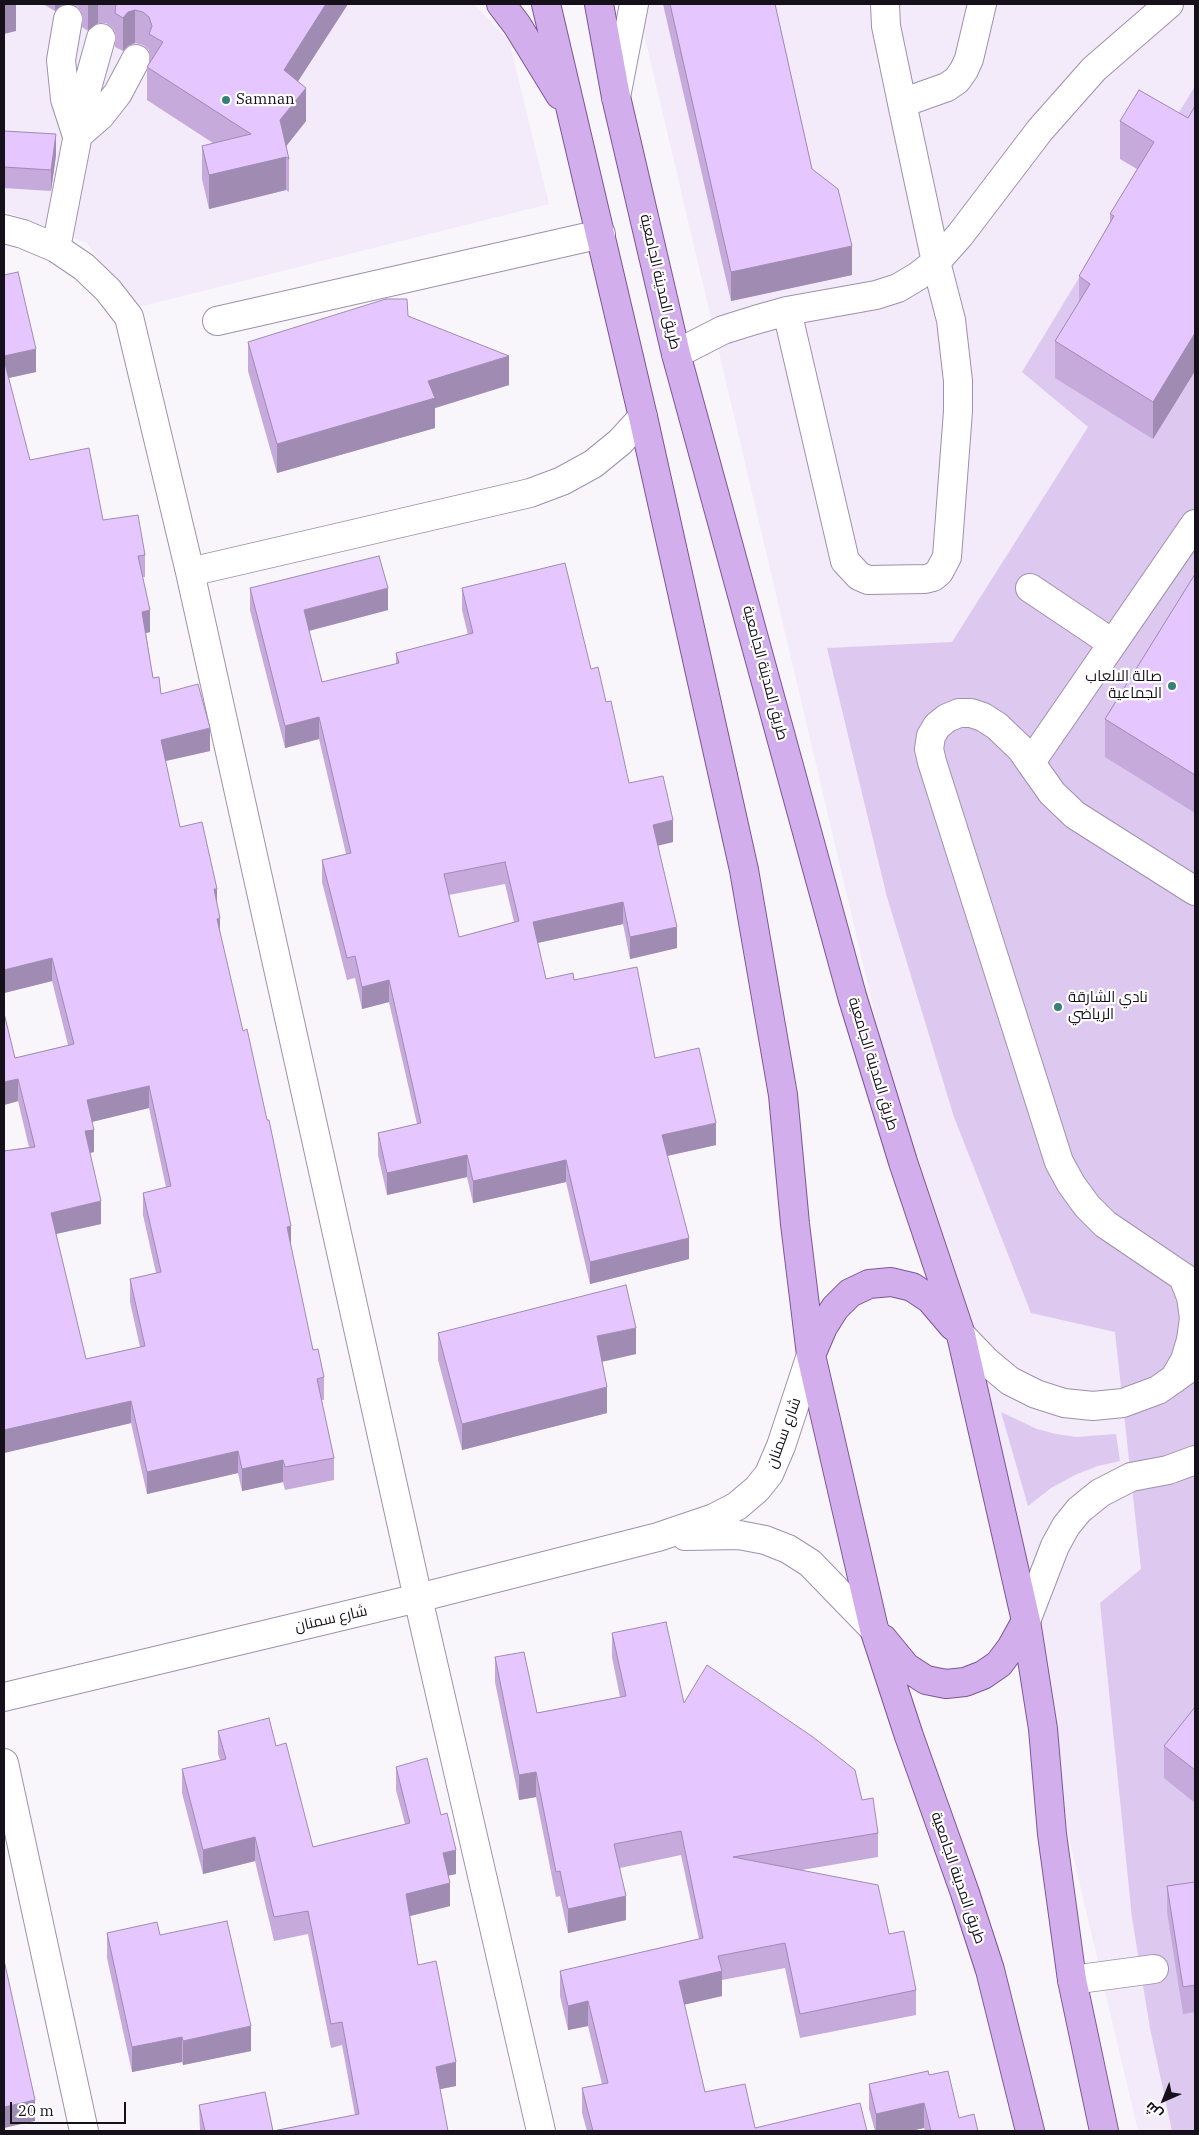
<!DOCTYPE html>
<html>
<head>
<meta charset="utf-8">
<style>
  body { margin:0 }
  #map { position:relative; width:1199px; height:2135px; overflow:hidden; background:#f8f5fb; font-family:"IBM Plex Serif",Cairo,serif }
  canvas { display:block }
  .frame { position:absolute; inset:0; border:5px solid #16101b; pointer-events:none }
  .north { position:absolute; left:1139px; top:2075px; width:50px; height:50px; -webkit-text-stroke:4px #fff; paint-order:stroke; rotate:224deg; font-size:14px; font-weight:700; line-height:20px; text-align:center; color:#16101b }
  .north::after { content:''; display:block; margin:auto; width:18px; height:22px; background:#16101b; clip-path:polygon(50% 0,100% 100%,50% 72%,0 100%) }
  .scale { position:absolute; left:10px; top:2102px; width:116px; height:22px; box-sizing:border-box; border:2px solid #16101b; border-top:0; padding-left:6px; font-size:15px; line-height:18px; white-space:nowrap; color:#16101b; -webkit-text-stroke:4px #fff; paint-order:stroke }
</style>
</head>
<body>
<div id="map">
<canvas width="1199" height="2135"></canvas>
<div class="frame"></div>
<div class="north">ش</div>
<div class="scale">20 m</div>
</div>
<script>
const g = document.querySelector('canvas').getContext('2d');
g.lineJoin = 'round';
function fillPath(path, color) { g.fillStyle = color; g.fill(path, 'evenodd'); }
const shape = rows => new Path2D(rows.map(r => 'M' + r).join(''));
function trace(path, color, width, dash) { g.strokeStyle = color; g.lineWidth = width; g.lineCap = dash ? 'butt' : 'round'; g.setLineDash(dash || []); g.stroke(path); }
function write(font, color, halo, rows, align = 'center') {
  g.font = font + ' "IBM Plex Serif",Cairo,serif'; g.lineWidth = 4.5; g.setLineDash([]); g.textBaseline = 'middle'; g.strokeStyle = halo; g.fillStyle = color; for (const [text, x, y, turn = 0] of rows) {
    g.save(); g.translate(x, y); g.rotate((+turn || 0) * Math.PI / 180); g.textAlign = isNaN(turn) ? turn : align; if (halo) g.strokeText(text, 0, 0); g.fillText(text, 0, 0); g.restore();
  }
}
fillPath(shape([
  [4,4,474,4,509,41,549,204,134,308,87,243,4,211],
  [637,4,1195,4,1195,2131,1138,2131]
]), '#f3eafa');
fillPath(shape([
  [1195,86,1195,2131,1172,2131,1150,2028,1132,1918,1100,1603,1141,1569,1115,1332,1031,1313,954,1117,887,897,827,648,952,642,1088,427,1022,372],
  [1001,1412,1037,1429,1056,1434,1076,1437,1116,1434,1120,1461,1098,1466,1077,1474,1051,1488,1028,1506]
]), '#ddc8ef');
const minor = shape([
  [68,19,61,60,65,99,77,136,100,116,118,93,136,59],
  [616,97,634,4],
  [902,103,947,87,957,80,964,70,969,59,982,4],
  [4,229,23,234,56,248,84,267,108,290,129,317,190,572,418,1598,541,2131],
  [56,248,87,88,101,38],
  [787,311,845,561,859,576,868,580,925,579,933,577,939,572,947,557,958,411,958,381,951,320,936,262,902,103,886,26,885,4],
  [217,321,601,234],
  [676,354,723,330,755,320,787,311,876,295,898,288,918,276,936,262,960,235,1040,130,1094,69,1169,4],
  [190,572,530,493,562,481,593,464,620,442,643,417],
  [1030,588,1112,643],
  [1031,762,1195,524],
  [1195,891,1075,815,1052,793,1021,749,997,726,983,717,971,713,959,713,947,718,937,726,931,736,929,749,932,762,1059,1162,1071,1184,1087,1206,1105,1224,1195,1285],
  [961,1335,986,1361,1010,1381,1036,1394,1064,1403,1093,1406,1123,1403,1158,1390,1195,1364],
  [1174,1379,1185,1360,1191,1340,1194,1318,1191,1297,1183,1277],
  [685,1536,739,1535,765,1540,788,1549,810,1563,874,1629],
  [1026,1621,1055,1546,1066,1526,1079,1510,1100,1493,1131,1477,1168,1470,1195,1460],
  [4,1697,418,1598,658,1537,714,1518,737,1506,757,1489,769,1474,781,1446,811,1355],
  [4,1763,84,2131],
  [1072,1980,1154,1969]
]);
const major = shape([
  [501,4,517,25,560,95],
  [546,4,643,417,744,870,783,1095,795,1224,811,1355,874,1629,909,1736,965,1893,990,1970,1030,2131],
  [599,4,616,97,676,354,852,996,903,1162,961,1335,1026,1621,1043,1729,1052,1834,1072,1980,1104,2131],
  [811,1355,823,1327,835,1308,850,1293,869,1284,891,1282,912,1287,930,1299,953,1326],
  [883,1639,906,1667,926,1680,946,1684,965,1682,983,1675,999,1664,1011,1648,1026,1621]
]);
trace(minor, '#a090ae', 30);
trace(major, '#7d549a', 30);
trace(minor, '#fff', 28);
trace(major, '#d2afec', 28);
fillPath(shape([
  [43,4,71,4,63,4,55,11],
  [71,4,348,4,298,81,306,121,286,146,289,159,289,192,286,190,209,209,202,179,202,146,213,143,147,100,147,67,149,63,149,50,143,45,135,43,128,46,123,51,115,47,115,32,112,27,106,23,98,23,88,31,82,27,82,14,78,7],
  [663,4,775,4,812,169,852,275,731,301],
  [1195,106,1195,371,1153,439,1055,378,1055,341,1079,303,1079,276,1110,222,1110,214,1137,169,1120,159,1120,121,1188,118],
  [4,131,56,155,51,191,4,188],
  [4,275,36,372,8,378,30,460,145,555,145,577,143,577,150,632,146,633,153,678,161,694,210,751,165,761,180,827,217,906,220,933,313,1350,324,1377,324,1400,321,1400,334,1458,334,1480,285,1490,283,1482,242,1491,238,1473,147,1494,131,1423,4,1453,4,1151,29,1147,18,1101,4,1105,4,1013,15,1058,68,1045,52,981,4,993],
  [149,1108,166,1187,143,1193,143,1215,156,1273,130,1279,130,1302,140,1347,86,1359,56,1234,101,1224,90,1153,94,1152,92,1122],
  [408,316,509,385,435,408,435,428,277,473,248,371,248,342],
  [1195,574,1195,813,1105,757,1105,719],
  [250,588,388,610,309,631,322,682,396,664,396,653,468,635,462,610,462,588,591,669,606,702,629,783,673,842,658,845,677,948,630,959,623,924,537,943,546,979,574,980,655,1058,716,1145,667,1156,689,1259,590,1284,566,1182,473,1203,467,1177,387,1195,378,1155,378,1133,417,1124,389,1002,362,1009,355,978,347,980,322,882,322,860,346,854,319,739,285,748,250,610],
  [505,884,514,922,459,937,449,895],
  [438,1333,636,1354,602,1361,607,1413,462,1450,438,1360],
  [612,1633,684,1703,862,1800,878,1833,878,1857,802,1870,889,1934,916,1990,916,2015,800,2038,785,1968,722,1980,722,1996,684,2004,705,2092,755,2128,867,2131,587,2131,582,2113,582,2088,602,2084,588,2026,568,2030,560,1996,560,1971,699,1939,681,1855,620,1868,626,1920,568,1933,560,1896,556,1897,536,1797,519,1800,495,1682,495,1657,537,1713,620,1697,612,1657],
  [1195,1707,1195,1803,1164,1778,1164,1746],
  [218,1731,276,1746,313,1847,405,1824,396,1790,396,1767,456,1874,448,1875,450,1906,410,1916,418,1965,456,2086,440,2089,448,2131,200,2131,199,2105,273,2131,355,2115,342,2045,331,2048,308,1934,274,1941,255,1861,203,1874,182,1793,182,1769,220,1760,218,1754],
  [1195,1882,1195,2012,1183,2014,1167,1912,1167,1886],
  [107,1933,160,1935,251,2051,183,2065,182,2062,132,2072,107,1958],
  [929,2075,959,2118,978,2131,925,2131,924,2128,910,2131,875,2131,869,2109,869,2084]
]), '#c5aadb');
fillPath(shape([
  [4,4,16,4,16,31,4,34],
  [55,4,63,4,55,11],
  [88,4,98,4,98,23,88,31],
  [326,4,348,4,284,103,284,70],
  [135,10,135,43,128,46,123,51,123,18,128,12],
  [306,88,306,121,280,154,280,120],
  [56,134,56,155,51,191,51,170],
  [286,157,286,190,209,209,209,175],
  [852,246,852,275,731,301,731,272],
  [1195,333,1195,371,1153,439,1153,402],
  [36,349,36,372,4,379,4,356],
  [509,356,509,385,435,408,435,428,277,473,277,444,428,381],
  [388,588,388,610,304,632,304,610],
  [150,610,150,632,142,634,142,612],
  [319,717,319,739,285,748,285,726],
  [210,728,210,751,161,762,161,740],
  [673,820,673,842,653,847,653,825],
  [214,889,217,889,217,911],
  [623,902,623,924,533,944,533,922],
  [220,918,220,940,217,919],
  [677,927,677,948,630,959,630,937],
  [52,958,52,981,4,993,4,970],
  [389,980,389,1002,362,1009,362,987],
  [18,1079,18,1101,4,1105,4,1082],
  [149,1086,149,1108,87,1123,87,1100],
  [716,1123,716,1145,662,1157,662,1135],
  [94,1130,94,1152,85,1154,85,1131],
  [467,1155,467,1177,387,1195,387,1173],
  [566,1160,566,1182,473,1203,473,1181],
  [101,1201,101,1224,51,1235,51,1213],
  [291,1226,291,1248,287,1227],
  [689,1238,689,1259,590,1284,590,1262],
  [636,1328,636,1354,597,1363,597,1336],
  [607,1387,607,1413,462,1450,462,1424],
  [131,1401,131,1423,4,1453,4,1430],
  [238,1451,238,1473,147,1494,147,1472],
  [283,1460,283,1482,242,1491,242,1469],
  [536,1772,536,1797,519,1800,519,1775],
  [255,1837,255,1861,203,1874,203,1850],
  [456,1850,456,1874,443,1877,443,1853],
  [450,1883,450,1906,406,1917,406,1894],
  [626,1896,626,1920,568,1933,568,1909],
  [722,1971,722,1996,679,2006,679,1981],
  [588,2001,588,2026,568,2030,568,2006],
  [251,2026,251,2051,183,2065,183,2041],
  [182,2037,182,2062,132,2072,132,2047],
  [456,2062,456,2086,436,2090,436,2067],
  [35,2100,35,2121,4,2128,4,2107],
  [924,2103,924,2128,910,2131,876,2131,876,2114]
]), '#a08bb2');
const building = shape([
  [116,4,326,4,284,70,306,88,280,120,289,159,286,157,209,175,202,146,251,134,147,67,163,42,149,34,152,26,149,17,143,12,135,10,128,12,123,18,115,13,116,4],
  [670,4,775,4,812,169,838,189,852,246,731,272,670,4],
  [1139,90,1188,118,1195,106,1195,333,1153,402,1055,341,1090,284,1079,276,1114,216,1110,214,1154,142,1120,121,1139,90],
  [4,131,56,134,51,170,4,167,4,131],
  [18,272,36,349,4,356,4,275,18,272],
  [386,299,407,299,408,316,509,356,428,381,435,398,277,444,248,342,386,299],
  [4,360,30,460,89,448,103,520,138,515,145,555,138,556,150,610,142,612,153,678,159,677,161,694,198,684,210,728,161,740,180,827,202,822,217,889,214,889,220,918,217,919,243,1031,247,1029,267,1120,269,1120,291,1226,287,1227,313,1350,318,1349,324,1377,317,1379,334,1458,285,1467,283,1460,242,1469,238,1451,147,1472,131,1401,4,1430,4,1151,35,1147,18,1079,4,1082,4,1013,15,1058,74,1044,52,958,4,970,4,360],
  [149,1086,171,1186,143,1193,161,1272,130,1279,145,1346,86,1359,51,1213,101,1201,85,1131,94,1130,87,1100,149,1086],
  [379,556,388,588,304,610,322,682,399,663,396,653,473,633,462,588,565,563,591,669,598,667,606,702,611,701,629,783,663,776,673,820,653,825,677,927,630,937,623,902,533,922,546,979,573,973,574,980,637,967,655,1058,699,1048,716,1123,662,1135,689,1238,590,1262,566,1160,473,1181,467,1155,387,1173,378,1133,421,1123,389,980,362,987,355,956,347,958,322,860,351,853,319,717,285,726,250,588,379,556],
  [505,862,519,921,459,937,444,874,505,862],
  [1195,574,1195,775,1105,719,1195,574],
  [626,1285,636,1328,597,1336,607,1387,462,1424,438,1333,626,1285],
  [666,1622,684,1703,707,1665,813,1737,855,1770,862,1800,873,1798,878,1833,733,1857,878,1885,889,1934,904,1931,916,1990,800,2014,785,1943,718,1956,722,1971,679,1981,705,2092,745,2084,755,2128,860,2103,867,2131,593,2131,582,2088,608,2083,588,2001,568,2006,560,1971,703,1938,681,1831,614,1844,626,1896,568,1909,560,1871,556,1872,536,1772,519,1775,495,1657,524,1652,537,1713,626,1696,612,1633,666,1622],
  [1195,1707,1195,1770,1164,1746,1195,1707],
  [269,1718,276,1746,286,1743,313,1847,410,1823,396,1767,427,1758,441,1815,447,1813,456,1850,443,1853,450,1883,406,1894,418,1965,436,1961,456,2062,436,2067,448,2131,205,2131,199,2105,265,2092,273,2131,359,2114,342,2022,331,2024,308,1911,274,1917,255,1837,203,1850,182,1769,226,1759,218,1731,269,1718],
  [1195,1882,1195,1985,1183,1987,1167,1886,1195,1882],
  [227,1921,251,2026,183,2041,182,2037,132,2047,107,1933,157,1922,160,1935,227,1921],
  [4,1960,35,2100,4,2107,4,1960],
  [928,2071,929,2075,948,2071,959,2118,974,2114,978,2131,931,2131,924,2103,876,2114,869,2084,928,2071]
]);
fillPath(building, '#e5c6ff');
trace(building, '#a08bb2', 1);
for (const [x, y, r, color] of [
  [226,100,5,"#387f78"],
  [1172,686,5,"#387f78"],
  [1058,1007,5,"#387f78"]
]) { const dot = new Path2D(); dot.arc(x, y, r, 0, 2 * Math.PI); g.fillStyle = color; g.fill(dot); trace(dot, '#fff', 2); }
write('15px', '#16101b', '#fff', [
  ["Samnan",236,100],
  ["صالة الالعاب",1162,677,"right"],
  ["الجماعية",1162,694,"right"],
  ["نادي الشارقة",1068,998],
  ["الرياضي",1068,1015]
], 'left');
write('15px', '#16101b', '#fff', [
  ["طريق المدينة الجامعية",660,282,77],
  ["طريق المدينة الجامعية",765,673,75],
  ["طريق المدينة الجامعية",873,1064,73],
  ["شارع سمنان",784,1433,-70],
  ["شارع سمنان",331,1619,-13],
  ["طريق المدينة الجامعية",958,1878,71]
]);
</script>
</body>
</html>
